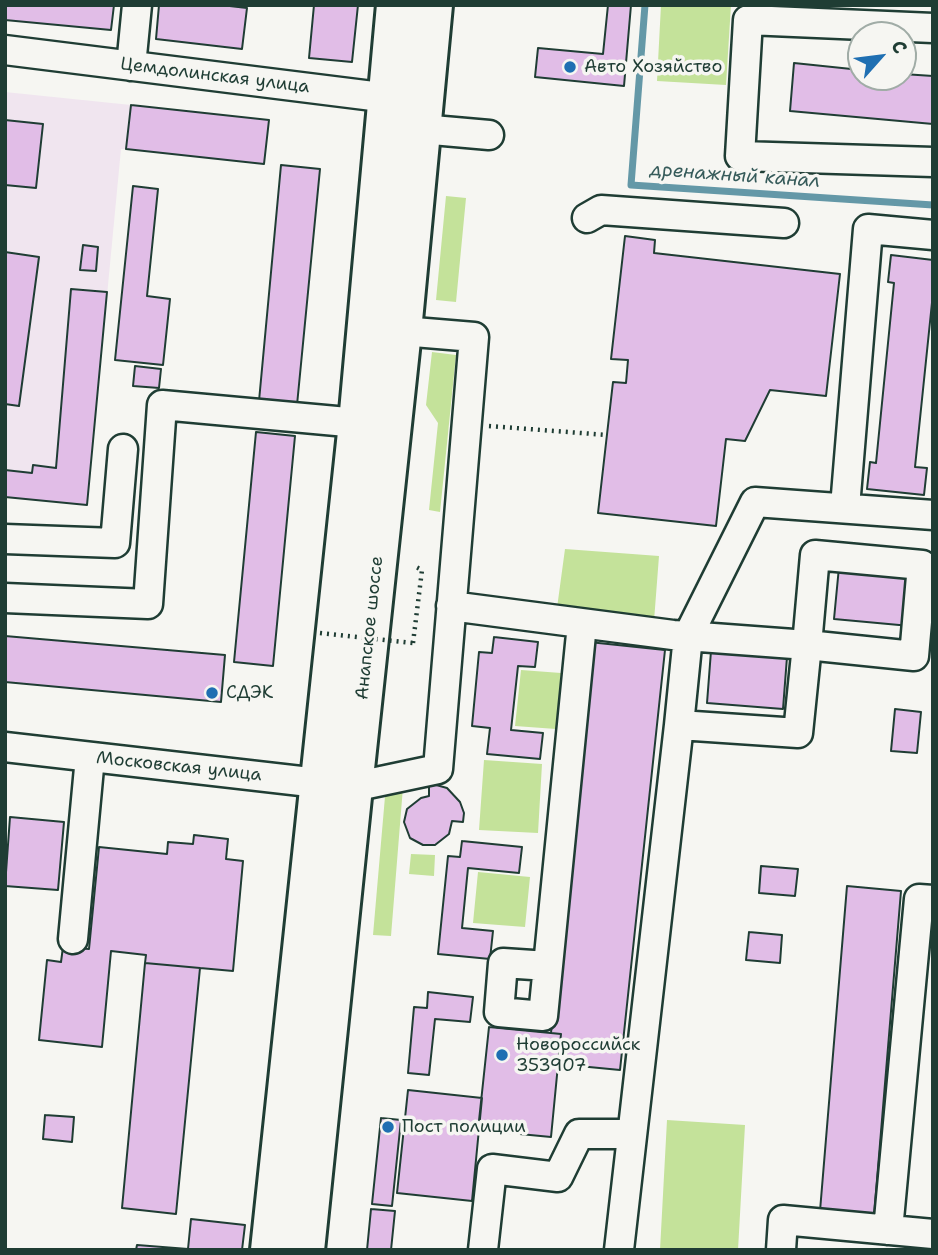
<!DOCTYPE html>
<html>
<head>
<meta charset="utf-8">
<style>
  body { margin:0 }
  #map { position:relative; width:938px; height:1255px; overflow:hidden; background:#f6f6f2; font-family:"Shantell Sans",sans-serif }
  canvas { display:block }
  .frame { position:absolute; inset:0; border:7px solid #1f3d34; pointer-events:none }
  .north { position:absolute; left:847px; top:21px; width:70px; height:70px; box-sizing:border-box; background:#f6f6f2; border:2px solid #a0aca6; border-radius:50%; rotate:62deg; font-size:19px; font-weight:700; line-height:28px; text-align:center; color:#1f3d34 }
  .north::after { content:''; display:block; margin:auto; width:24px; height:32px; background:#1f6fb2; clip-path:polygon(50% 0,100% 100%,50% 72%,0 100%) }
</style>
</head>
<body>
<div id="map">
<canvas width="938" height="1255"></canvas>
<div class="frame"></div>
<div class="north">С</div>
</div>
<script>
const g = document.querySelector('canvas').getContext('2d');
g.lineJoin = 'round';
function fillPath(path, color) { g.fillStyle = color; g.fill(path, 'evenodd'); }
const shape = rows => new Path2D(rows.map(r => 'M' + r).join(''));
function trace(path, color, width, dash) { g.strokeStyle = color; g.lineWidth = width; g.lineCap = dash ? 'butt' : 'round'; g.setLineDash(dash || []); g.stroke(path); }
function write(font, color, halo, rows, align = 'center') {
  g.font = font + ' "Shantell Sans",sans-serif'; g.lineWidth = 7; g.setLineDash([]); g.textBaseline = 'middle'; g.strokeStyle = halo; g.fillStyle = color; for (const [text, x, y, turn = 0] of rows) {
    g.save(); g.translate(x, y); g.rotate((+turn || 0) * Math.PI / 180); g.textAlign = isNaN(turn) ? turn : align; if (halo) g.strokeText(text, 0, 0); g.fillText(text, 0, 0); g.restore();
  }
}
fillPath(shape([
  [5,92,131,105,126,149,121,149,87,505,5,497]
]), '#f0e5ef');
fillPath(shape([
  [661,5,731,5,726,85,657,81],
  [446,196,466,198,456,302,436,300],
  [432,352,456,355,440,512,429,510,438,423,426,405],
  [565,549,659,556,654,621,557,608],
  [521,670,561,673,556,729,515,726],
  [484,760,542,764,538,833,479,830],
  [386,785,403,787,391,936,373,935],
  [411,854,435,855,434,876,409,874],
  [478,872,530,877,525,927,473,923],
  [667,1120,745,1125,738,1250,660,1250]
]), '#c4e29a');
trace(shape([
  [645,5,631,185,933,205]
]), '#6498a7', 7);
const building = shape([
  [5,5,114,5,111,30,5,20,5,5],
  [159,5,221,5,247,8,242,49,156,39,159,5],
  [314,5,358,5,352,62,309,58,314,5],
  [608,5,631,5,624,86,535,77,538,48,603,54,608,5],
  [794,63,861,70,861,77,903,77,903,74,933,76,933,124,790,111,794,63],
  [131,105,269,120,264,164,126,149,131,105],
  [5,120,43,124,36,188,5,185,5,120],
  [281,165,320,169,297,405,259,401,281,165],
  [133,186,158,189,147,296,170,299,163,365,115,360,133,186],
  [625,236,655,240,654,253,840,274,826,396,770,390,745,441,726,439,716,526,598,513,613,382,626,383,628,360,611,359,625,236],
  [83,245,98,247,96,271,80,270,83,245],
  [5,252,39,257,19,406,5,404,5,252],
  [891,255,933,260,933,293,915,467,927,468,924,495,867,489,870,462,876,463,894,283,888,282,891,255],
  [71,289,107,292,87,505,5,497,5,470,32,473,33,465,56,468,71,289],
  [135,366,161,369,159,388,133,386,135,366],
  [256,432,295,436,273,666,234,662,256,432],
  [839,567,914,575,910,626,834,619,839,567],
  [5,636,225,655,221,702,5,682,5,636],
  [494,637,538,642,535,667,518,666,511,730,543,733,540,759,487,754,490,728,472,726,479,652,492,653,494,637],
  [589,642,665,650,620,1070,558,1064,561,1034,551,1033,589,642],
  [711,651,787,657,783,709,707,703,711,651],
  [895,709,921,712,917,753,891,751,895,709],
  [429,783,447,788,460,802,464,813,463,822,452,821,449,834,435,845,423,845,410,838,404,822,407,809,421,798,429,796,429,783],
  [10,817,64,822,58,890,5,886,10,817],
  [194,835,228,839,226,859,243,861,233,971,145,963,146,955,111,951,102,1047,39,1040,47,960,61,962,63,947,89,949,99,847,167,854,168,842,193,844,194,835],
  [462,841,522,847,519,873,468,868,462,928,493,931,490,959,438,954,448,856,460,857,462,841],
  [761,866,798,869,795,896,759,893,761,866],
  [847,886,901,891,874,1216,820,1211,847,886],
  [749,932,782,935,780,963,746,960,749,932],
  [145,963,200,968,176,1214,122,1208,145,963],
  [428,992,473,997,470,1022,435,1019,429,1075,408,1073,414,1007,427,1008,428,992],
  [489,1027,561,1034,551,1137,478,1130,489,1027],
  [408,1090,482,1098,472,1201,397,1193,408,1090],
  [45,1115,74,1117,72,1142,43,1139,45,1115],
  [381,1118,401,1120,392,1206,372,1204,381,1118],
  [371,1209,395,1211,391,1250,367,1250,371,1209],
  [191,1219,245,1225,242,1250,136,1250,137,1245,188,1249,191,1219]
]);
fillPath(building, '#e1bde7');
trace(building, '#1f3d34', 2);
const minor = shape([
  [933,28,748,20,740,156,933,162],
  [5,50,405,100],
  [131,66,137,5],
  [421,129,489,135],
  [587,218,601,210,784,223],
  [845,507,868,229,933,235],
  [5,539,115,543,123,449],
  [5,598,148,604,162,405,358,423],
  [451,606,673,635,807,645,815,555,922,565,914,656,807,645,798,733,679,725],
  [5,747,353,787,438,769,474,337,402,331],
  [73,939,90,757],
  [548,966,503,963,499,1012,543,1016,582,624],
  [888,1230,919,899,933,900],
  [483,1250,492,1169,558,1177,579,1134,632,1134],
  [619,1250,679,725,688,636,755,502,933,515],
  [781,1250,783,1220,933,1234]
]);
const highway = shape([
  [270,1250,358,423,396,5],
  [305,1250,353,787,402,331,433,5]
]);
trace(minor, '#1f3d34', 33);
trace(highway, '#1f3d34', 44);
trace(shape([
  [489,426,607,435],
  [413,643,422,570,416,567]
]), '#1f3d34', 4.5, [2, 5]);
trace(minor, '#f6f6f2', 28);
trace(highway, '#f6f6f2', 38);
trace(shape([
  [320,633,413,643]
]), '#1f3d34', 4.5, [2, 5]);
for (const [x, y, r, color] of [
  [570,67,7,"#1f6fb2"],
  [212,693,7,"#1f6fb2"],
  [502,1055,7,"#1f6fb2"],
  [388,1127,7,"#1f6fb2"]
]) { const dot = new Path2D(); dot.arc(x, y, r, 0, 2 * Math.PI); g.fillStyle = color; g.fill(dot); trace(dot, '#f6f6f2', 2.5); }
write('18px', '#1f3d34', '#f6f6f2', [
  ["Авто Хозяйство",584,67],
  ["СДЭК",226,693],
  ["Новороссийск",516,1045],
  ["353907",516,1066],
  ["Пост полиции",402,1127]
], 'left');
write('18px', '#1f3d34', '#f6f6f2', [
  ["Цемдолинская улица",215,76,7],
  ["Анапское шоссе",370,628,-84],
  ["Московская улица",179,767,6]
]);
write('italic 19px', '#365b5a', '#f6f6f2', [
  ["дренажный канал",735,176,4]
]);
</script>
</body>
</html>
